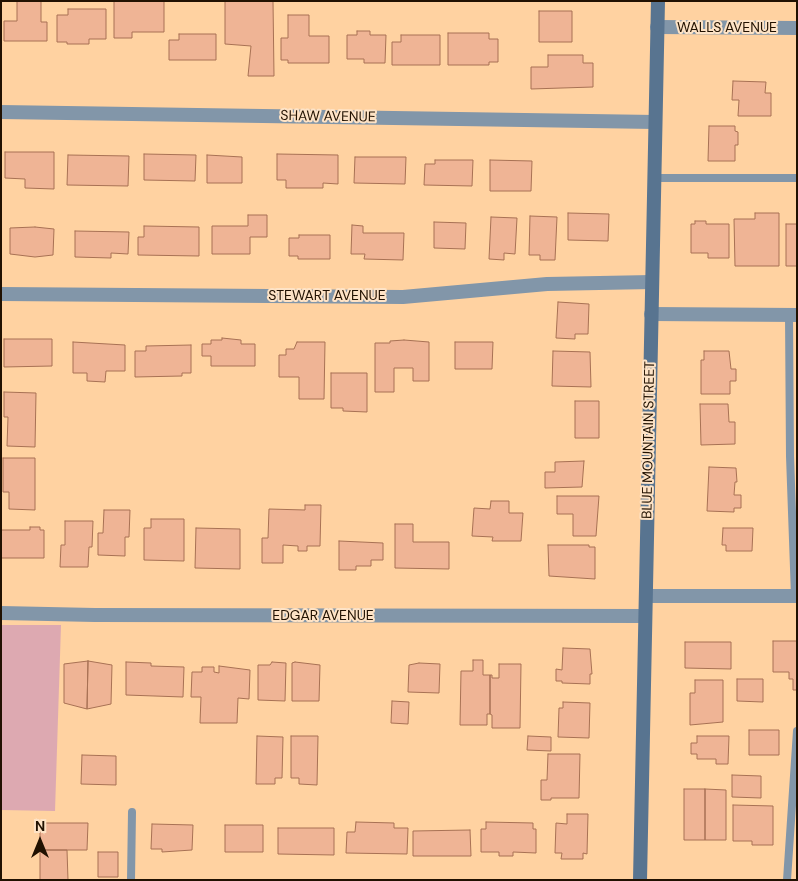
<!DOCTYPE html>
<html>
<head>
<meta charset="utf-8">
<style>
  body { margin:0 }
  #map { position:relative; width:798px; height:881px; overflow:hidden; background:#ffd2a1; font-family:"DM Sans",sans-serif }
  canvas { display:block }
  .frame { position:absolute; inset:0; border:2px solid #211101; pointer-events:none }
  .north { position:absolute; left:15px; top:816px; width:50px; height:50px; -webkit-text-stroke:4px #fee3c6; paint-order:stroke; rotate:0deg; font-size:14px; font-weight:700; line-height:20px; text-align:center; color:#211101 }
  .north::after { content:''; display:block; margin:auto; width:18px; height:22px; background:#211101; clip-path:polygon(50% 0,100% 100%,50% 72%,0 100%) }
</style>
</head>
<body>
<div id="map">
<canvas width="798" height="881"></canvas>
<div class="frame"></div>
<div class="north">N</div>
</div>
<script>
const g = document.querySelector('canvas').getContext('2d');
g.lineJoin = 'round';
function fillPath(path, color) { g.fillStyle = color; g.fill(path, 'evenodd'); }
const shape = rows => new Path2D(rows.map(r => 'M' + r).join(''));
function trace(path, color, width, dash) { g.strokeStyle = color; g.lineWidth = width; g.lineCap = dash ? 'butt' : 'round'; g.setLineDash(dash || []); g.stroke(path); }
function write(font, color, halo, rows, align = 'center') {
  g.font = font + ' "DM Sans",sans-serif'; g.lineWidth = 4; g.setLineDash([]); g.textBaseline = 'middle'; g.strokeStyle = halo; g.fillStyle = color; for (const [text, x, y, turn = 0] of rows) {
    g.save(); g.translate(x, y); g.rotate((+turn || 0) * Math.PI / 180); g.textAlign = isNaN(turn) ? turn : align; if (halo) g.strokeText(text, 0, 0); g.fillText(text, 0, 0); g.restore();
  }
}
fillPath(shape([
  [1,625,61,625,55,811,1,810]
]), '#dda9b1');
const building = shape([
  [17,1,41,1,41,22,47,22,47,41,4,41,4,21,17,21,17,1],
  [114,1,164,1,164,32,132,32,132,38,114,38,114,1],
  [225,1,273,1,274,76,248,76,251,46,225,44,225,1],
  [68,9,106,9,106,39,89,39,89,44,67,44,67,42,57,42,57,15,68,15,68,9],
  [539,11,572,11,572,42,539,42,539,11],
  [288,15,309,15,309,36,329,36,329,63,288,63,288,60,281,60,281,38,288,38,288,15],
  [357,31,370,31,370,35,386,35,385,63,364,63,364,59,347,59,347,35,357,35,357,31],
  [448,33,489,33,489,39,498,39,498,62,489,62,489,65,448,65,448,33],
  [179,34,216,34,216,60,169,60,169,40,179,40,179,34],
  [401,35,440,35,440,65,392,65,392,42,401,42,401,35],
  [548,55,583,55,583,63,593,63,593,87,531,89,531,67,548,67,548,55],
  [733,81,766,82,765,93,771,93,771,116,738,116,739,100,732,100,733,81],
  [709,126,735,126,735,131,738,132,738,145,735,145,735,161,708,161,709,126],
  [5,152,54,152,54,189,25,188,25,179,5,178,5,152],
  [144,154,196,155,195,181,144,180,144,154],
  [277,154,338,155,338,184,323,183,323,188,286,188,286,180,277,180,277,154],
  [68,155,129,156,128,186,67,185,68,155],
  [207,155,242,157,242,183,207,183,207,155],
  [355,157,406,157,405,184,354,183,355,157],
  [435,160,473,160,472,186,424,185,425,164,435,164,435,160],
  [490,160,532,161,531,191,490,191,490,160],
  [568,213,609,214,608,241,568,240,568,213],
  [755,213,779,213,779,266,735,266,734,219,755,219,755,213],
  [248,215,267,215,267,237,250,237,250,254,212,254,212,226,248,226,248,215],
  [530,216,557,217,555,260,540,260,540,255,529,255,530,216],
  [491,217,517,218,515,254,504,253,504,260,489,259,491,217],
  [695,221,706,221,706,224,729,224,729,258,708,258,708,253,691,253,691,224,695,224,695,221],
  [434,222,466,223,465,249,434,248,434,222],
  [786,224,797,224,797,266,786,266,786,224],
  [352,225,363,226,363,233,404,233,403,260,364,259,365,254,351,254,352,225],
  [144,226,199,227,199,256,138,255,138,237,144,237,144,226],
  [35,227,54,229,53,255,35,257,10,254,10,228,35,227],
  [75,231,129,232,128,254,111,253,111,258,75,257,75,231],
  [299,235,330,235,330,259,298,259,298,256,289,256,289,238,299,238,299,235],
  [558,302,589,304,588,334,575,334,575,339,556,338,558,302],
  [222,338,241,340,241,344,255,344,255,366,211,366,211,356,202,356,202,344,211,344,211,340,222,340,222,338],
  [4,339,52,339,52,366,4,367,4,339],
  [404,340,429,342,429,381,413,381,413,368,394,368,394,392,375,392,375,343,390,343,390,341,404,340],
  [73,342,125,345,125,371,106,371,105,382,87,381,87,373,73,373,73,342],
  [297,342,325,342,324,399,299,399,299,377,279,377,279,355,286,355,286,349,294,349,297,342],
  [455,342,493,342,492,369,455,369,455,342],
  [191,345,191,373,182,373,182,376,135,377,135,351,146,351,146,346,191,345],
  [553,351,590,352,591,387,552,386,553,351],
  [704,351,729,351,731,369,736,369,736,381,730,381,730,394,701,394,701,360,704,360,704,351],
  [331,373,367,373,367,412,343,411,343,408,331,408,331,373],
  [4,392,36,393,35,447,7,446,8,417,4,417,4,392],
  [575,401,599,401,599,438,575,438,575,401],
  [700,404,728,404,729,422,735,422,735,444,701,445,700,404],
  [3,458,35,458,35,510,9,509,9,492,3,492,3,458],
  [584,461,582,487,545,488,545,472,555,472,555,462,584,461],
  [709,467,736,468,737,482,735,482,734,495,741,495,741,508,734,508,734,512,707,511,709,467],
  [557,496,599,496,596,536,573,536,573,514,557,514,557,496],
  [491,501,509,501,509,513,523,513,521,541,492,541,493,537,472,536,474,508,490,509,491,501],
  [305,505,321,505,320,546,307,546,307,551,298,551,298,546,283,545,283,563,262,563,262,538,268,538,269,509,305,510,305,505],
  [104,510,130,510,129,537,125,537,125,556,98,555,98,533,103,533,104,510],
  [151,519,184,519,184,561,144,560,144,528,151,528,151,519],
  [65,521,93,521,92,547,89,547,88,567,60,567,61,545,65,545,65,521],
  [395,524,413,524,413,542,449,542,449,569,395,568,395,524],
  [30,527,40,527,40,530,44,530,44,558,1,558,1,530,30,530,30,527],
  [196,528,240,529,240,569,195,568,196,528],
  [723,528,753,528,752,551,726,551,726,545,722,545,723,528],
  [339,541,383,543,383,560,371,560,371,566,356,566,356,570,339,570,339,541],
  [548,545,589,545,589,547,595,547,595,579,549,576,548,545],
  [773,641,797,641,797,690,793,690,793,679,789,679,789,672,773,672,773,641],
  [685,642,731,642,731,669,685,668,685,642],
  [563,648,590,649,592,674,590,674,590,684,562,683,562,681,556,681,556,669,562,670,563,648],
  [473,660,483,660,483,675,490,675,490,714,487,714,487,725,460,725,461,671,473,671,473,660],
  [88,661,87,709,64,703,64,664,88,661],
  [88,661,112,665,111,704,87,709,88,661],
  [126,662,151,663,151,666,184,667,183,697,126,695,126,662],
  [272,662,286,663,285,701,258,700,258,665,270,665,272,662],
  [295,662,320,665,319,701,292,701,292,663,295,662],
  [419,663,440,664,439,693,408,692,409,665,419,663],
  [499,664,521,664,520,728,492,728,492,715,490,714,490,675,492,675,492,678,499,678,499,664],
  [219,666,250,670,249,699,238,698,237,723,200,723,201,697,191,697,192,672,202,672,202,667,214,667,214,672,219,673,219,666],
  [737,679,763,679,763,702,737,701,737,679],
  [695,680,723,680,723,722,690,725,690,693,695,693,695,680],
  [392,701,409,702,408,724,391,723,392,701],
  [563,702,590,703,589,738,558,737,559,708,563,708,563,702],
  [749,730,779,730,779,755,749,755,749,730],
  [257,736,283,737,282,778,275,778,275,784,256,784,257,736],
  [291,736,318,736,317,785,299,784,299,778,291,778,291,736],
  [528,736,551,737,551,751,527,750,528,736],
  [697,736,729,736,728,764,716,764,716,759,697,759,697,754,691,754,691,743,697,743,697,736],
  [548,754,580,754,579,798,551,798,551,800,541,800,541,780,547,780,548,754],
  [82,755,116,756,116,785,81,784,82,755],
  [732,775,761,776,761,798,732,797,732,775],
  [684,789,705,789,705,840,684,840,684,789],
  [705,789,726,790,726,840,705,840,705,789],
  [733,805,773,806,773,845,752,845,752,841,733,841,733,805],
  [567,814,588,814,587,854,583,853,583,859,561,859,562,853,555,853,556,823,567,824,567,814],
  [356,822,394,823,394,828,408,828,407,854,346,853,347,832,355,832,356,822],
  [486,822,533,823,533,829,536,829,536,853,513,852,513,856,499,856,499,852,481,852,481,829,486,829,486,822],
  [40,823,88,823,87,850,40,850,40,823],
  [152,824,193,825,192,850,162,852,162,849,151,849,152,824],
  [225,825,263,825,263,852,225,852,225,825],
  [278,828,334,828,334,855,278,854,278,828],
  [470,830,471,856,413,856,413,831,470,830],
  [40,850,67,850,68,880,40,880,40,850],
  [98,852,118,852,118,877,98,877,98,852]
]);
fillPath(building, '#efb495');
trace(building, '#a87154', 1);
trace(shape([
  [654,178,797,178],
  [789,315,790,456,795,596],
  [131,880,132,812],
  [787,880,797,731]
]), '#8296a9', 8);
trace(shape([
  [657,27,797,28],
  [1,112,655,122],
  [1,294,403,297,547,284,652,282],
  [651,314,797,315],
  [646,596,797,596],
  [1,613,95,615,645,616]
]), '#8296a9', 14);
trace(shape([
  [640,880,658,1]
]), '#587490', 14);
write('14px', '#211101', '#fee3c6', [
  ["WALLS AVENUE",727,28],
  ["SHAW AVENUE",328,117,1],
  ["STEWART AVENUE",327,296],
  ["BLUE MOUNTAIN STREET",649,440,-89],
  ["EDGAR AVENUE",323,616]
]);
</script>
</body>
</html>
